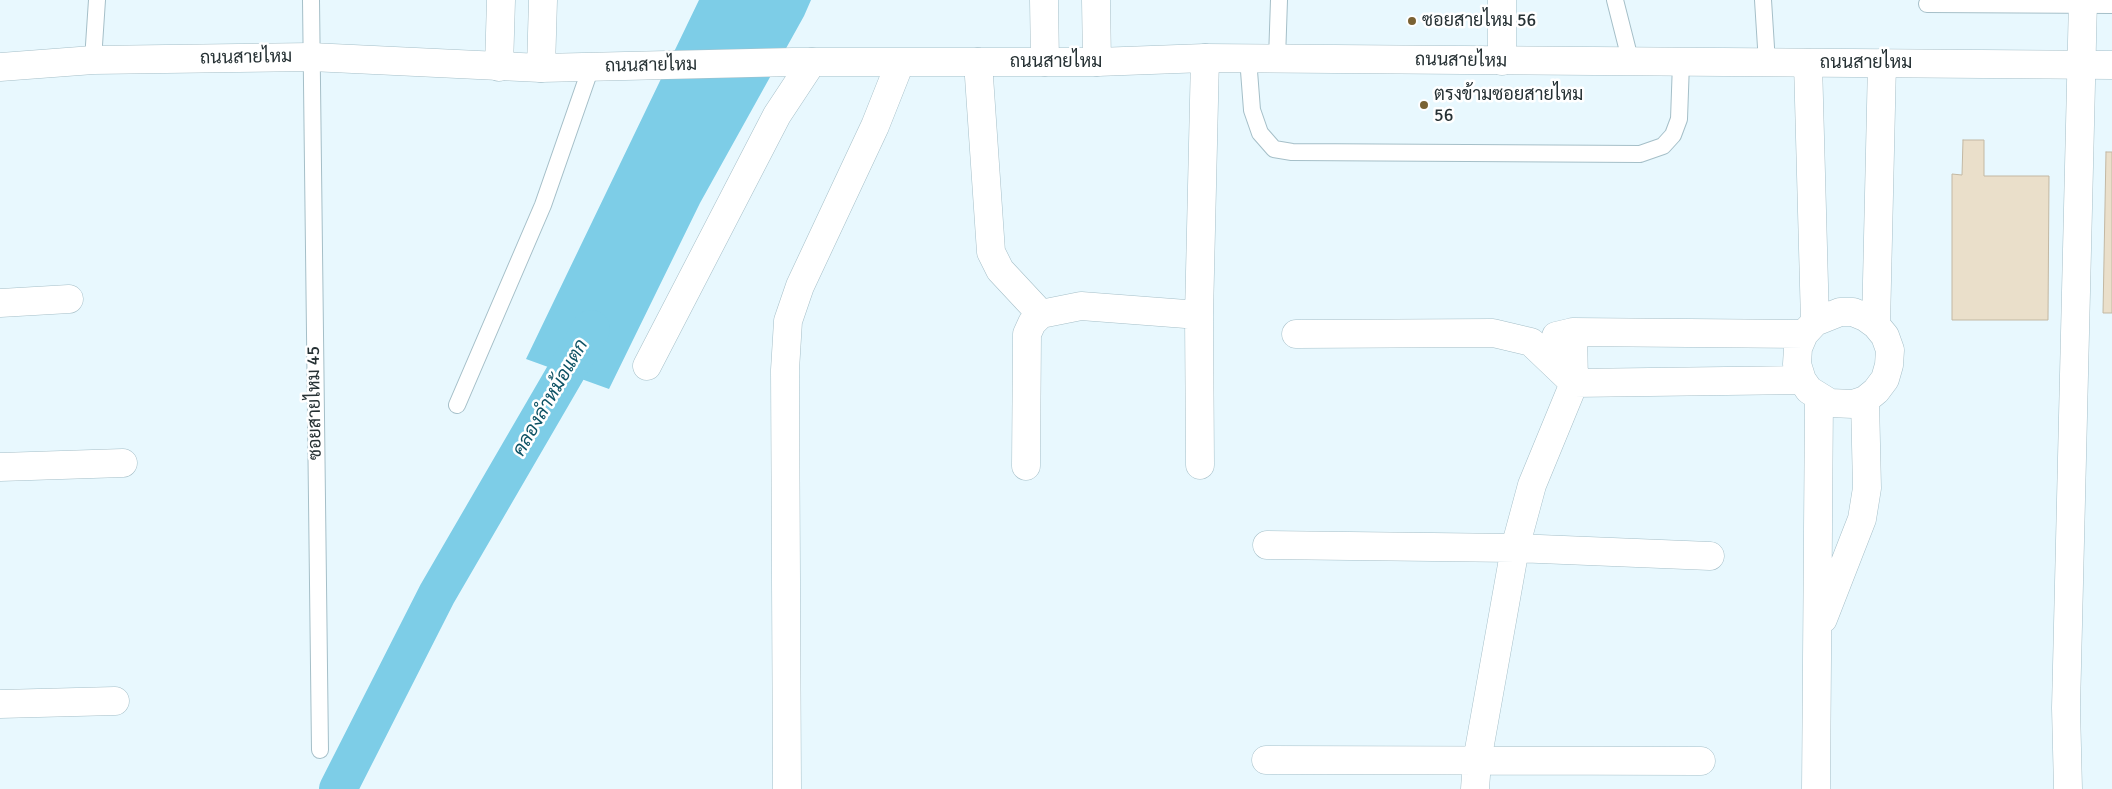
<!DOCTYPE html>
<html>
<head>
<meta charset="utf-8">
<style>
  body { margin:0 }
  canvas { display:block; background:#e8f8fe }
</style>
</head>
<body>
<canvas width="2112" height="789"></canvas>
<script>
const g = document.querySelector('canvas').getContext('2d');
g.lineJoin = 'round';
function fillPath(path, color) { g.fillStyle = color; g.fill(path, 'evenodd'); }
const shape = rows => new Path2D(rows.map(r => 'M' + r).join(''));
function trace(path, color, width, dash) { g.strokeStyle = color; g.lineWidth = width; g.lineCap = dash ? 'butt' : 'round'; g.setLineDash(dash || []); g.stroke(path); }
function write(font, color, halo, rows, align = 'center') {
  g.font = font + ' Signika,Sarabun,sans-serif'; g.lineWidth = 5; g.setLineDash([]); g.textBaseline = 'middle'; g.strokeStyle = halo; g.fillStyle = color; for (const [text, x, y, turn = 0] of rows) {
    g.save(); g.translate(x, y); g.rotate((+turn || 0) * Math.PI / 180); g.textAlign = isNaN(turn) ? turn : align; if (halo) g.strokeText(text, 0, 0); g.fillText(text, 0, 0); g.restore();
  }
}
fillPath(shape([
  [699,0,811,0,804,16,700,203,609,389,526,359]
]), '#7dcde7');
trace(shape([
  [338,789,437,594,591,329]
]), '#7dcde7', 38);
const building = shape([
  [1963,140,1984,140,1984,176,2049,176,2048,320,1952,320,1952,174,1962,175,1963,140],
  [2106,152,2112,152,2112,313,2103,313,2106,152]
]);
fillPath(building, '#eadfca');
trace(building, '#c3b8a3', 1);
const service = shape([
  [311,0,320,750],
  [1615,0,1631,63],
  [1763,0,1767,63],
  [1927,4,2112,5],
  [1248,58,1252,110,1260,133,1274,149,1292,152,1640,154,1663,146,1673,135,1679,119,1681,63],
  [1277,59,1279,0],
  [93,60,97,0],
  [457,405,543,205,591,67]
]);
const minor = shape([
  [1044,0,1045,62],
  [1096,0,1097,62],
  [1502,61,1502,0],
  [978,62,991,252,1000,270,1041,314],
  [1808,63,1815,322],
  [499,67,501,0],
  [541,68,543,0],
  [0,303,69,299],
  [1876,325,1865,317,1853,312,1840,312,1815,322,1804,334,1798,348,1797,364,1802,380,1809,390,1830,403,1853,404,1865,400,1876,391,1885,379,1889,365,1890,350,1885,336,1876,325,1882,63],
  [1296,334,1493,333,1531,342,1574,383,1802,380],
  [1556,336,1573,332,1804,334],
  [647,366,777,115,812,62],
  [1200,465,1199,315,1205,58],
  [1026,466,1027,334,1032,323,1041,314,1081,306,1199,315],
  [0,467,123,463],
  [1267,545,1515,548,1710,556],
  [1823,619,1862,519,1867,488,1865,400],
  [0,704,115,701],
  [1266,760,1701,761],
  [787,789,785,370,788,321,800,286,875,126,900,63],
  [1475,789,1477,761,1515,548,1532,485,1574,383,1573,332],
  [1816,789,1819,398],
  [2068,789,2066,708,2083,0]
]);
const secondary = shape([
  [0,67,93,60,311,57,541,68,793,62,1097,62,1205,58,2112,65]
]);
trace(service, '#a5bfc8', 18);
trace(minor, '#a5bfc8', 29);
trace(secondary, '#a5bfc8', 29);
trace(service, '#fff', 16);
trace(minor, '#fff', 28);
trace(secondary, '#fff', 28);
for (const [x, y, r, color] of [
  [1412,21,5,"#7a6233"],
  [1424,105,5,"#7a6233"]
]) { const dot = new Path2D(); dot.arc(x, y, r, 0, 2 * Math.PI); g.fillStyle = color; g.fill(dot); trace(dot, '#fff', 2); }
write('18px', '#263134', '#fff', [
  ["ซอยสายไหม 56",1422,21],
  ["ตรงข้ามซอยสายไหม",1434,95],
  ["56",1434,116]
], 'left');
write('18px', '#263134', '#fff', [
  ["ถนนสายไหม",246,58,-1],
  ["ถนนสายไหม",1461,61,1],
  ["ถนนสายไหม",1056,62],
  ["ถนนสายไหม",1866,63],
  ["ถนนสายไหม",651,66,-1],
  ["ซอยสายไหม 45",315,403,-91]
]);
write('italic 19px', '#0d5264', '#fff', [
  ["คลองลำหม้อแตก",551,398,-60]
]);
</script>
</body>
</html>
